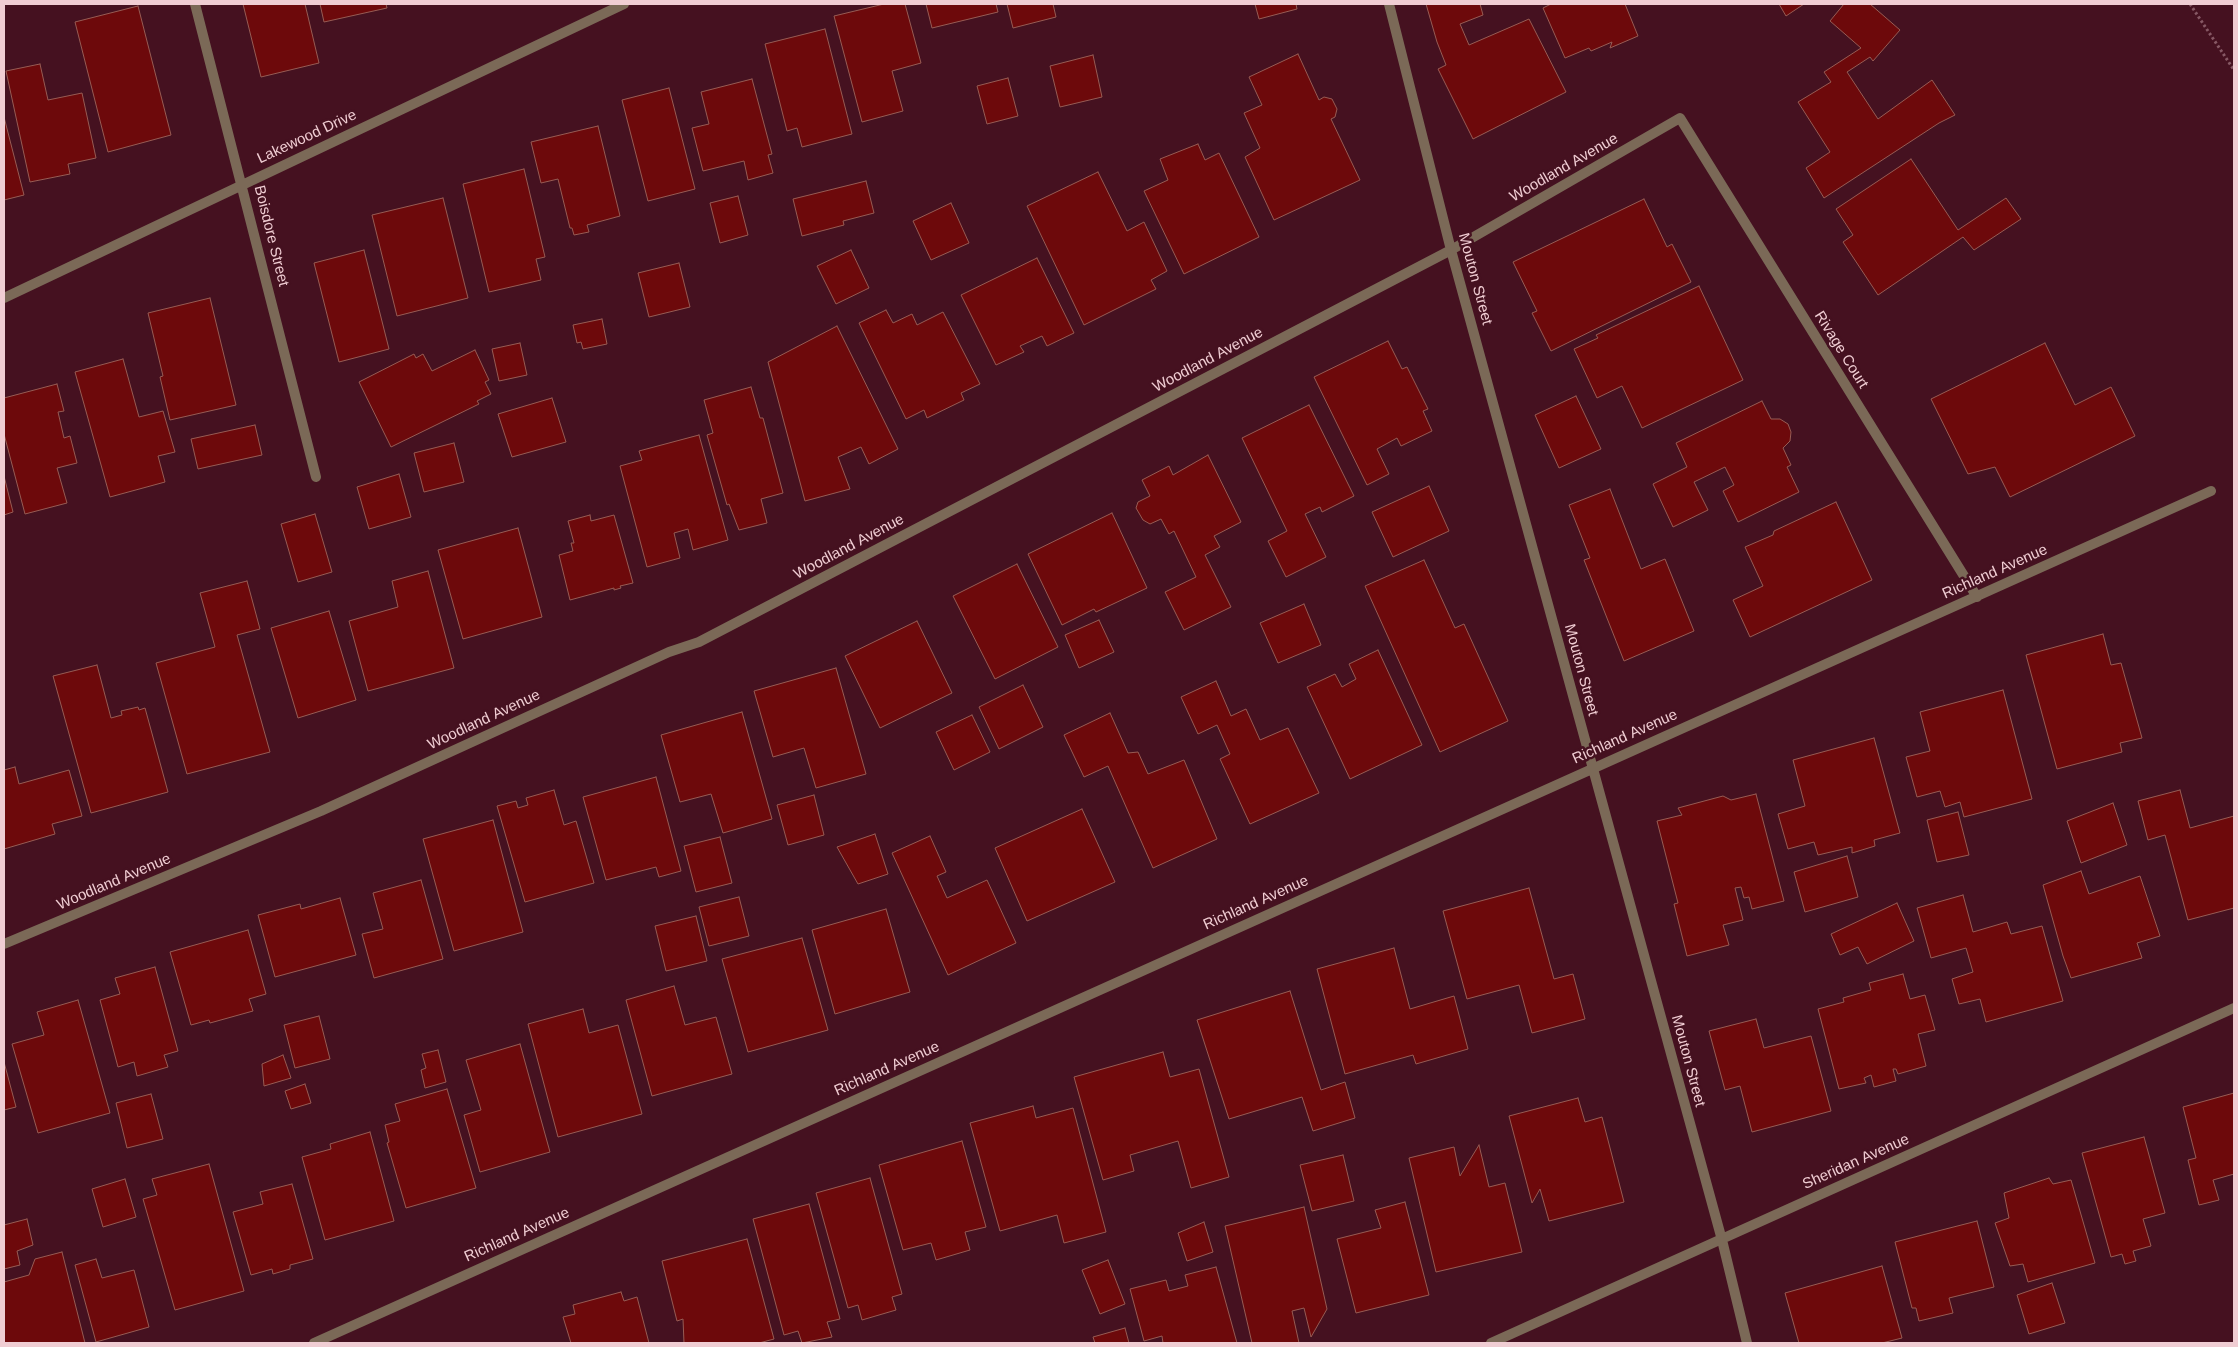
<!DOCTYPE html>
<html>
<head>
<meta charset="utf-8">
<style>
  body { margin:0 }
  #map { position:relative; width:2238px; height:1347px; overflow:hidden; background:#451120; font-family:Arial,sans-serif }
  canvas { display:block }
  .frame { position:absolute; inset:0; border:5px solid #f0cdd3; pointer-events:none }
</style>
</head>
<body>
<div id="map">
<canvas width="2238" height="1347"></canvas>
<div class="frame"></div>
</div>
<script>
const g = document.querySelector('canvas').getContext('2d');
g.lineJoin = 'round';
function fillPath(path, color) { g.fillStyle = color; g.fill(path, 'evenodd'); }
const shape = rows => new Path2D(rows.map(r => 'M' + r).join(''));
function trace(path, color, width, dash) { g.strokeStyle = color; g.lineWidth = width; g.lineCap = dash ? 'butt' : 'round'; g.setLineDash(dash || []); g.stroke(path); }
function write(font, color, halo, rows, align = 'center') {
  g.font = font + ' Arial,sans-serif'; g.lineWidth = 5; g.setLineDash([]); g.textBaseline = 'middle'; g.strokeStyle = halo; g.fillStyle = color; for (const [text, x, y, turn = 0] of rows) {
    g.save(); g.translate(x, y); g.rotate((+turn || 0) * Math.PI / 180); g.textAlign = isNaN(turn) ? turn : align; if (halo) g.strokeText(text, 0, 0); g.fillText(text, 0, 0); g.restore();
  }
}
const building = shape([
  [243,4,305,4,319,63,261,77,243,4],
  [320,4,386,4,387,8,324,22,320,4],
  [884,4,905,4,921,63,892,71,903,111,862,122,834,16,884,4],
  [926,4,996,4,998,12,932,28,926,4],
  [1007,4,1053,4,1056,17,1013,28,1007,4],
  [1255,4,1296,4,1297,9,1259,19,1255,4],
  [1426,4,1480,4,1483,15,1460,24,1469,45,1529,19,1566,92,1473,139,1438,69,1446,65,1437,42,1426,4],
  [1551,4,1625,4,1638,36,1610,48,1612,42,1591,51,1589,48,1565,58,1543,8,1551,4],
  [1779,4,1804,4,1786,16,1779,4],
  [1844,4,1870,4,1900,30,1873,61,1870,57,1847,72,1878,119,1932,80,1955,115,1939,123,1824,198,1806,168,1830,152,1798,102,1831,82,1824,72,1861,48,1830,21,1844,4],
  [138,6,171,135,108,152,75,22,138,6],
  [825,29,852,134,802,147,797,128,787,131,765,44,825,29],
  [1298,54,1319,100,1324,97,1332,99,1337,109,1335,117,1331,119,1360,180,1274,220,1245,157,1260,148,1244,113,1262,105,1249,77,1298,54],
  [1093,55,1102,97,1060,107,1050,66,1093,55],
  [40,64,48,100,82,93,96,158,68,164,70,174,30,182,6,71,40,64],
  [1008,78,1018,116,987,124,977,86,1008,78],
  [752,79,772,154,768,155,773,173,748,180,744,161,703,171,692,128,709,124,701,92,752,79],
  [669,88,695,189,648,201,622,100,669,88],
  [4,117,24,195,4,200,4,117],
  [598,126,620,216,587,225,589,232,574,235,572,228,570,228,558,179,541,183,531,142,598,126],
  [1198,144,1205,160,1219,153,1259,237,1184,274,1144,191,1168,180,1160,159,1198,144],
  [1911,159,1958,230,2006,198,2021,219,1974,250,1963,237,1878,295,1843,242,1853,235,1836,209,1911,159],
  [524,169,545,257,536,259,541,280,489,292,463,184,524,169],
  [1098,172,1127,231,1144,222,1167,271,1151,280,1156,289,1084,325,1027,206,1098,172],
  [866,181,874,213,843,221,844,225,802,236,793,199,866,181],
  [738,196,748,235,720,243,710,203,738,196],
  [443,198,468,298,397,316,372,215,443,198],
  [1644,199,1667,247,1672,244,1691,282,1551,351,1532,313,1537,311,1513,262,1644,199],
  [951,203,969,243,931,260,913,221,951,203],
  [364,250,389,349,339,362,314,263,364,250],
  [851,250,869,288,836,304,817,266,851,250],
  [1037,258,1074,333,1047,346,1042,336,1020,346,1024,352,996,365,961,295,1037,258],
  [679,263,690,307,649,317,638,273,679,263],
  [1699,286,1743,380,1642,428,1622,386,1597,398,1574,349,1598,338,1596,335,1699,286],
  [210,298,236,405,170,420,160,377,163,376,148,313,210,298],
  [886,310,893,323,912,314,917,325,943,312,980,384,961,393,964,400,927,418,924,410,906,419,859,323,886,310],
  [602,319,607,344,583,349,581,342,577,343,573,325,602,319],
  [837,326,898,449,869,464,861,447,838,457,850,489,805,501,768,362,837,326],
  [1388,341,1402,369,1407,367,1428,409,1423,411,1432,431,1401,446,1397,438,1377,449,1389,474,1367,485,1314,377,1388,341],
  [520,343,527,375,499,381,492,349,520,343],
  [2045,343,2075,405,2111,387,2135,436,2010,497,1995,467,1968,474,1931,399,2045,343],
  [475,350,489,380,485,382,491,394,477,401,479,404,391,447,359,382,414,354,416,358,423,354,432,371,475,350],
  [123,359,139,417,163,411,175,452,158,456,165,482,110,497,75,372,123,359],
  [57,384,64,411,58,412,64,438,70,436,77,463,57,468,67,503,25,514,4,434,4,398,57,384],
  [751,387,760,418,763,418,783,493,761,499,767,523,739,530,729,504,727,505,707,435,713,433,704,400,751,387],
  [1576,396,1601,449,1559,468,1535,415,1576,396],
  [552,398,566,442,512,457,498,414,552,398],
  [1762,401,1771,419,1780,419,1788,424,1791,432,1790,441,1783,448,1791,465,1787,467,1799,492,1738,522,1723,491,1734,485,1725,467,1694,482,1708,510,1673,527,1653,484,1687,467,1676,443,1762,401],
  [1309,405,1354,496,1322,512,1320,507,1305,514,1326,557,1286,577,1268,541,1287,531,1242,438,1309,405],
  [255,425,262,455,198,469,191,439,255,425],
  [699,435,728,540,693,550,688,529,674,533,680,558,647,567,620,466,642,460,639,451,699,435],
  [454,443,464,482,424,492,414,453,454,443],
  [1208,455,1241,522,1214,536,1220,547,1205,555,1231,607,1184,630,1165,592,1196,577,1174,531,1169,534,1161,519,1150,524,1143,520,1136,508,1138,502,1150,496,1142,480,1169,466,1173,475,1208,455],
  [399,474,411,517,369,529,357,487,399,474],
  [4,476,13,512,4,515,4,476],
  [1429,486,1449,531,1393,557,1372,512,1429,486],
  [1610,489,1641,569,1665,559,1694,631,1624,661,1584,560,1590,558,1569,505,1610,489],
  [1836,502,1872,580,1750,637,1733,600,1763,586,1745,547,1773,535,1774,531,1836,502],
  [1112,513,1147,588,1096,612,1094,609,1062,625,1028,554,1112,513],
  [315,514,332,572,298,582,281,524,315,514],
  [590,515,591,521,614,515,633,583,620,586,621,588,614,590,614,588,570,600,559,555,573,551,571,543,574,543,568,521,590,515],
  [518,528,542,617,463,639,438,550,518,528],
  [1424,560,1455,628,1464,624,1508,721,1440,752,1365,586,1424,560],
  [1017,564,1058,647,995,679,953,596,1017,564],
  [428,571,454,668,368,691,349,621,398,607,392,581,428,571],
  [247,581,260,629,237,635,270,752,187,774,156,663,215,647,200,593,247,581],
  [1304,604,1321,645,1278,663,1260,623,1304,604],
  [329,611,356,700,298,718,271,628,329,611],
  [1099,620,1114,652,1079,668,1065,635,1099,620],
  [917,621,952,693,880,728,845,656,917,621],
  [2103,634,2111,665,2121,663,2142,738,2120,743,2122,752,2057,769,2026,655,2103,634],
  [1378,650,1422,745,1350,779,1307,687,1335,674,1342,687,1356,679,1349,664,1378,650],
  [97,665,111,718,122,715,121,711,138,707,139,710,145,708,168,792,91,813,53,676,97,665],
  [836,668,866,774,816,788,804,748,773,757,754,691,836,668],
  [1216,681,1231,716,1246,709,1260,740,1288,728,1319,793,1250,824,1220,759,1230,754,1217,725,1198,734,1181,697,1216,681],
  [1023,685,1043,727,999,749,979,707,1023,685],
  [2003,690,2032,799,1964,817,1960,802,1945,807,1940,791,1917,797,1906,757,1930,751,1920,712,2003,690],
  [742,712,772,819,723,833,711,794,680,802,661,735,742,712],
  [1110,713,1128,753,1138,752,1148,774,1184,760,1217,839,1153,868,1108,766,1084,777,1064,735,1110,713],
  [972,715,990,752,954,770,936,732,972,715],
  [1874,738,1900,833,1874,840,1875,846,1852,853,1852,847,1818,855,1814,842,1788,849,1778,814,1805,806,1793,760,1874,738],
  [15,767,19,784,69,770,82,816,52,824,55,834,4,849,4,770,15,767],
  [656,777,681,871,659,877,656,867,606,880,583,797,656,777],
  [554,790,564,825,576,821,594,883,525,902,497,806,516,801,518,808,528,805,526,798,554,790],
  [2180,790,2190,828,2234,816,2234,908,2188,920,2165,835,2148,840,2138,801,2180,790],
  [1756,794,1784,901,1752,909,1749,897,1744,898,1741,887,1735,888,1743,920,1723,925,1729,945,1687,956,1674,904,1678,903,1657,821,1682,815,1678,808,1723,796,1731,800,1756,794],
  [814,795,824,835,788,845,777,805,814,795],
  [2113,803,2127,845,2081,863,2067,821,2113,803],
  [1082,809,1115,882,1027,921,995,848,1082,809],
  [1958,812,1969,855,1937,862,1927,820,1958,812],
  [493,820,523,932,454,951,423,839,493,820],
  [875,834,888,874,858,884,837,847,875,834],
  [930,836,946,872,937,876,947,898,987,880,1016,943,948,975,892,853,930,836],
  [720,837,732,883,696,892,684,846,720,837],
  [1847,856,1858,897,1805,912,1794,872,1847,856],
  [2081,871,2089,894,2140,876,2160,936,2137,943,2142,958,2071,978,2063,956,2043,885,2081,871],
  [421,880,443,959,374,978,362,934,383,929,373,893,421,880],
  [1529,888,1554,979,1573,974,1585,1019,1532,1033,1519,985,1467,999,1443,911,1529,888],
  [1963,895,1973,932,2007,922,2011,934,2042,926,2063,1001,1986,1022,1980,999,1959,1004,1952,979,1973,972,1966,948,1931,958,1917,908,1963,895],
  [739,897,749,936,709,946,699,907,739,897],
  [340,898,356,955,275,977,258,915,300,904,301,909,340,898],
  [1897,903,1914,941,1867,964,1858,947,1840,955,1831,934,1897,903],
  [886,909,910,992,835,1014,812,930,886,909],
  [696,916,707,961,666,971,655,926,696,916],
  [248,930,266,994,249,999,253,1011,210,1023,209,1020,191,1025,170,952,248,930],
  [802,938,828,1030,748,1052,722,959,802,938],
  [1394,948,1410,1009,1454,996,1468,1049,1416,1064,1413,1055,1345,1074,1317,969,1394,948],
  [155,967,178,1051,164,1055,168,1067,137,1076,134,1062,118,1067,100,1000,120,994,115,978,155,967],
  [1903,974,1910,999,1925,995,1935,1030,1918,1034,1926,1066,1898,1074,1896,1069,1893,1069,1896,1081,1874,1087,1871,1075,1864,1078,1866,1083,1839,1089,1818,1009,1844,1002,1843,998,1871,990,1869,983,1903,974],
  [674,986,685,1025,716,1017,732,1074,652,1096,626,1000,674,986],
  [1290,991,1321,1090,1345,1082,1355,1118,1313,1131,1302,1097,1229,1119,1197,1020,1290,991],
  [78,1000,110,1113,38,1133,12,1044,44,1035,37,1012,78,1000],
  [583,1009,589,1033,618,1025,642,1114,558,1137,528,1024,583,1009],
  [319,1016,330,1059,295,1068,284,1025,319,1016],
  [1756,1019,1764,1048,1811,1036,1831,1111,1752,1132,1740,1086,1725,1090,1709,1031,1756,1019],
  [520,1044,550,1152,480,1172,464,1115,481,1110,466,1060,520,1044],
  [438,1050,446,1082,425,1088,421,1070,426,1068,422,1054,438,1050],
  [1163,1052,1170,1077,1199,1069,1229,1177,1191,1188,1178,1141,1130,1155,1134,1171,1103,1180,1074,1077,1163,1052],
  [283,1055,291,1078,264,1086,262,1064,283,1055],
  [4,1062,16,1107,4,1110,4,1062],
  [305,1084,311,1103,291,1109,285,1091,305,1084],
  [447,1089,476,1188,406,1208,387,1143,389,1142,385,1125,400,1121,395,1104,447,1089],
  [2234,1093,2234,1174,2213,1180,2219,1200,2199,1205,2188,1160,2196,1158,2183,1107,2234,1093],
  [151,1094,163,1139,127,1148,116,1103,151,1094],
  [1578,1098,1585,1122,1602,1117,1624,1202,1549,1221,1540,1189,1532,1203,1509,1116,1578,1098],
  [1033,1106,1036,1118,1073,1108,1106,1232,1064,1243,1057,1215,1000,1231,970,1123,1033,1106],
  [370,1132,394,1221,325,1240,302,1157,331,1149,330,1144,370,1132],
  [2144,1137,2165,1213,2143,1219,2151,1246,2133,1251,2136,1261,2125,1264,2122,1254,2111,1257,2082,1153,2144,1137],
  [962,1141,986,1227,965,1232,970,1250,936,1260,931,1243,903,1250,879,1165,962,1141],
  [1479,1145,1489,1187,1505,1183,1522,1252,1436,1272,1409,1158,1454,1147,1460,1176,1479,1145],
  [1343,1155,1354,1201,1312,1211,1300,1165,1343,1155],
  [209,1164,244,1291,175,1310,143,1199,157,1195,152,1179,209,1164],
  [870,1178,902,1294,892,1297,896,1310,862,1320,858,1305,848,1308,816,1193,870,1178],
  [2049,1178,2053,1184,2071,1180,2095,1263,2028,1282,2023,1264,2010,1266,1995,1223,2009,1218,2004,1193,2049,1178],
  [125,1179,136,1217,103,1227,92,1189,125,1179],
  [292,1184,313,1259,290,1265,290,1269,273,1274,272,1269,251,1275,233,1212,263,1204,260,1192,292,1184],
  [1405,1202,1429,1295,1356,1313,1337,1239,1381,1228,1375,1210,1405,1202],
  [809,1204,840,1319,827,1322,832,1337,802,1343,798,1331,784,1335,753,1219,809,1204],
  [1304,1207,1327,1309,1311,1337,1304,1308,1292,1311,1299,1343,1252,1343,1225,1226,1304,1207],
  [27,1219,33,1245,17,1251,20,1265,4,1269,4,1225,27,1219],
  [1977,1221,1994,1287,1949,1298,1953,1313,1919,1321,1916,1308,1912,1308,1895,1242,1977,1221],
  [1204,1222,1213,1252,1187,1261,1178,1233,1204,1222],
  [747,1239,774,1339,759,1343,684,1343,683,1319,677,1321,662,1261,747,1239],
  [62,1252,85,1343,4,1343,4,1282,29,1275,35,1259,62,1252],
  [96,1259,102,1278,134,1270,149,1327,96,1342,75,1265,96,1259],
  [1108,1260,1125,1304,1100,1314,1082,1270,1108,1260],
  [1882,1266,1902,1338,1882,1343,1799,1343,1785,1293,1882,1266],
  [1216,1267,1237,1343,1163,1343,1162,1336,1144,1341,1130,1289,1166,1280,1169,1291,1188,1286,1185,1275,1216,1267],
  [2052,1283,2065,1323,2029,1334,2017,1295,2052,1283],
  [621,1292,624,1301,637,1297,649,1343,571,1343,563,1317,575,1314,573,1305,621,1292],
  [1125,1328,1129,1343,1095,1343,1093,1337,1125,1328]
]);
fillPath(building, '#6d090b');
trace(building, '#975c54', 1);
trace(shape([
  [2190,4,2234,70]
]), '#865864', 3, [2.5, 2.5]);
trace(shape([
  [195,4,316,477],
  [1389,4,1451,250,1722,1240,1747,1343],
  [4,298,624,4],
  [4,944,321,811,669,652,699,642,1451,250,1680,118,1977,597],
  [314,1343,2211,491],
  [1491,1343,2234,1008]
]), '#7b6957', 10);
write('15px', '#f0cdd3', '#451120', [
  ["Lakewood Drive",307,137,-25],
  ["Woodland Avenue",1564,168,-30],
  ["Boisdore Street",271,236,76],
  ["Mouton Street",1475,279,75],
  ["Rivage Court",1841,350,58],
  ["Woodland Avenue",1208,360,-28],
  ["Woodland Avenue",849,547,-28],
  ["Richland Avenue",1995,572,-24],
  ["Mouton Street",1581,670,75],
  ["Woodland Avenue",484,720,-25],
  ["Richland Avenue",1625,737,-24],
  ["Woodland Avenue",114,882,-23],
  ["Richland Avenue",1256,903,-24],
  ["Mouton Street",1688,1061,75],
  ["Richland Avenue",887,1069,-24],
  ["Sheridan Avenue",1856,1162,-24],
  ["Richland Avenue",517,1235,-24]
]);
</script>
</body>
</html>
